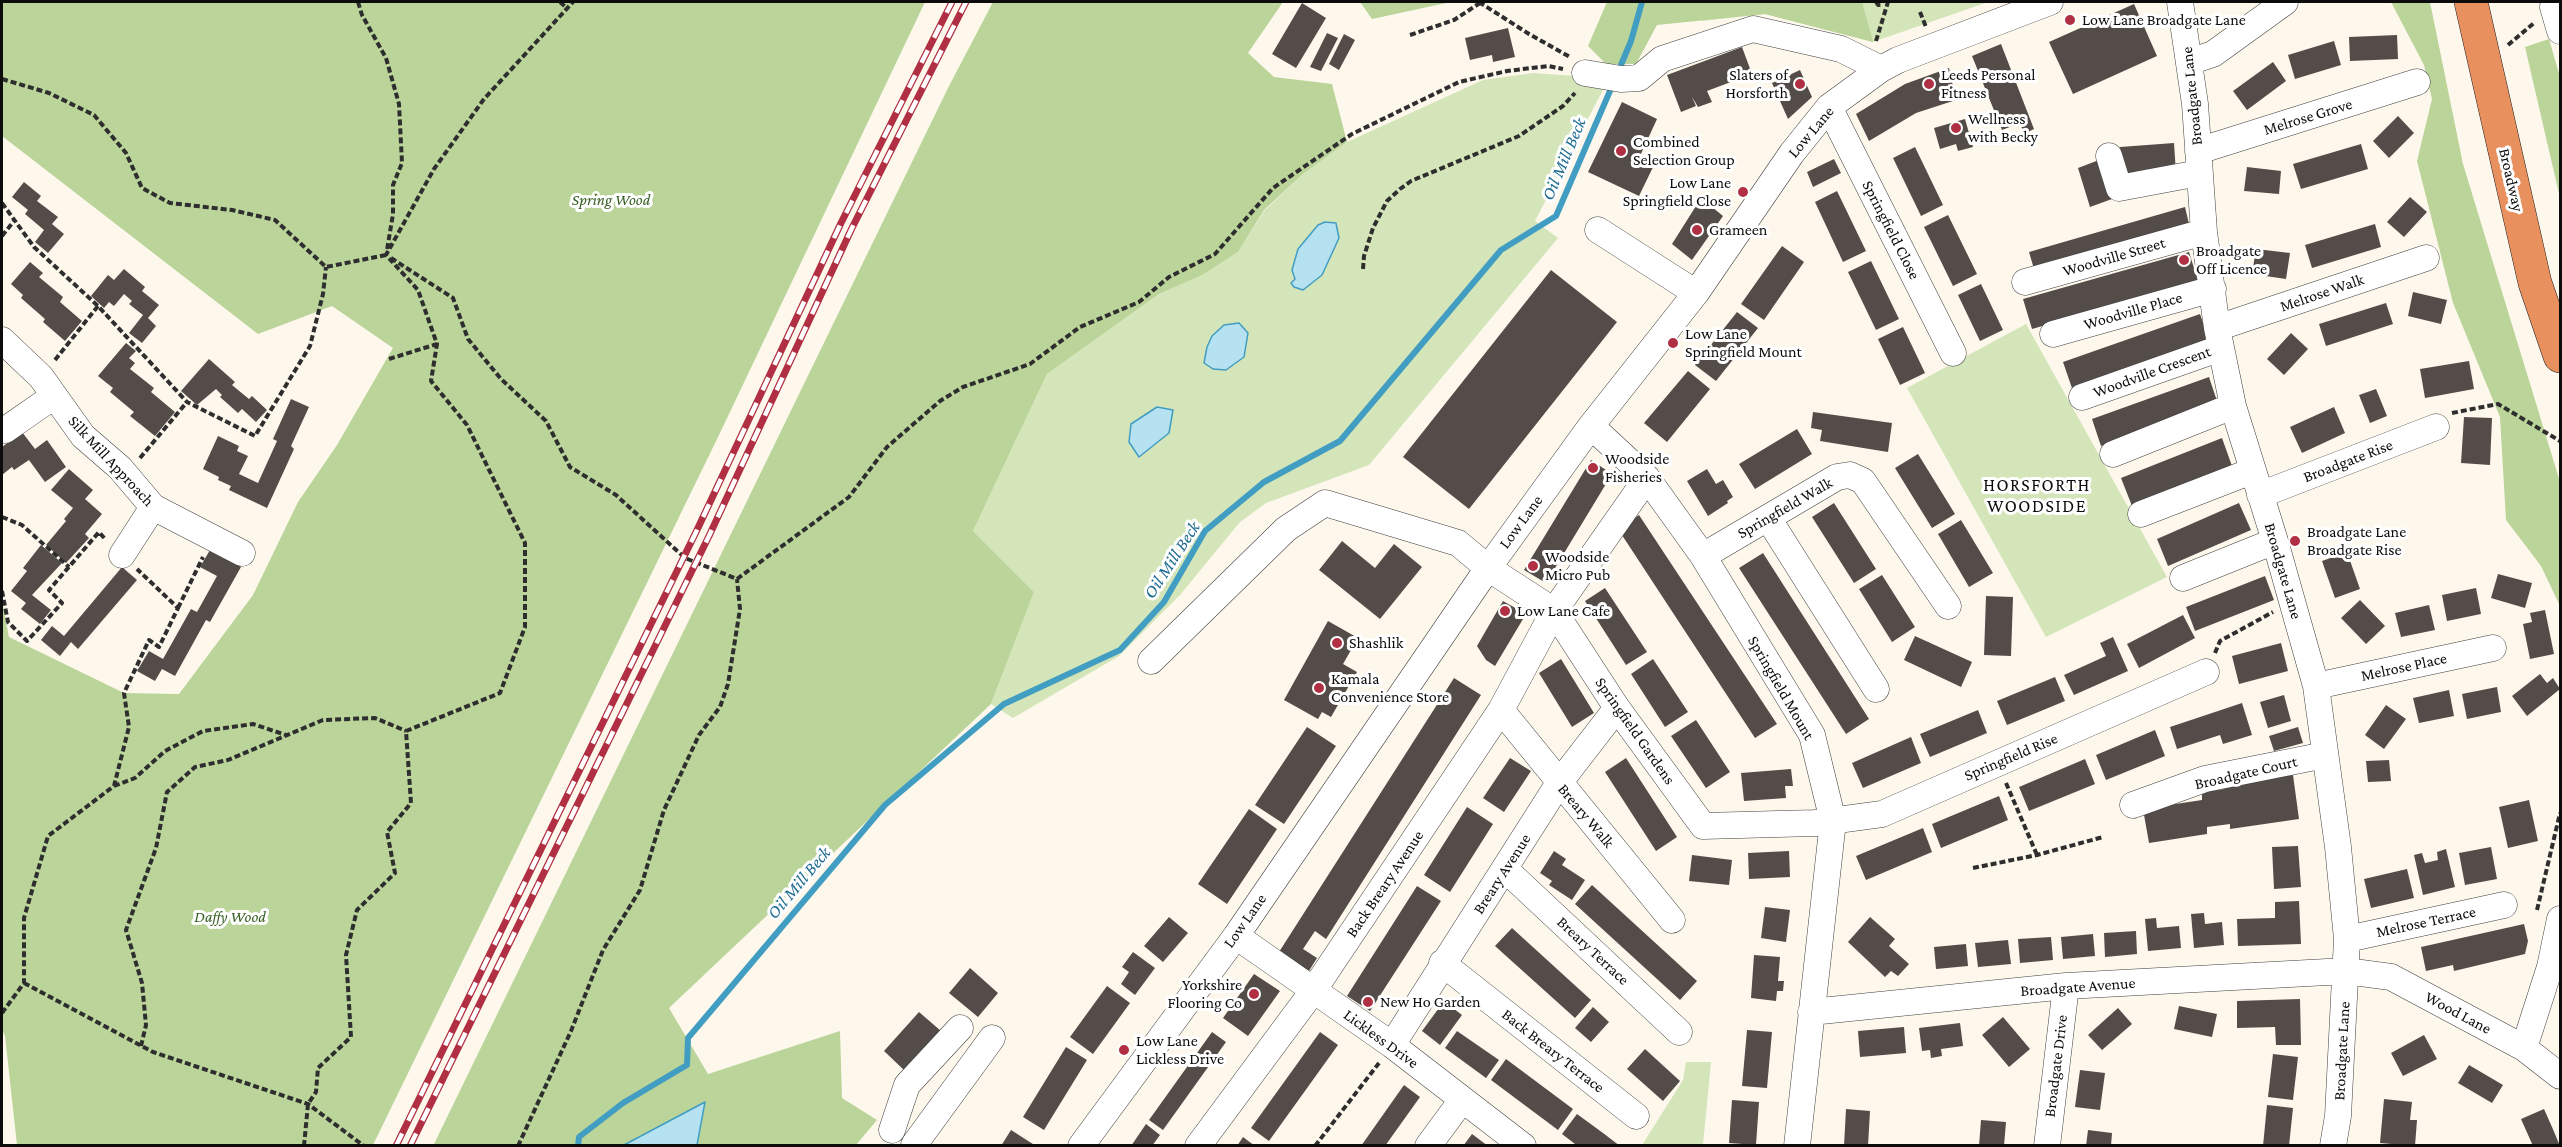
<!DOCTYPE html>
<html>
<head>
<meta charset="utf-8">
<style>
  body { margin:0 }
  #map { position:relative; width:2562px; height:1147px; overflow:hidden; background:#fef8ec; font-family:"Crimson Pro",serif }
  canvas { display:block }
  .frame { position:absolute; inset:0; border:3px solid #0c0c0c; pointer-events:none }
</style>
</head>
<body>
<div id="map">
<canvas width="2562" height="1147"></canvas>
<div class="frame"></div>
</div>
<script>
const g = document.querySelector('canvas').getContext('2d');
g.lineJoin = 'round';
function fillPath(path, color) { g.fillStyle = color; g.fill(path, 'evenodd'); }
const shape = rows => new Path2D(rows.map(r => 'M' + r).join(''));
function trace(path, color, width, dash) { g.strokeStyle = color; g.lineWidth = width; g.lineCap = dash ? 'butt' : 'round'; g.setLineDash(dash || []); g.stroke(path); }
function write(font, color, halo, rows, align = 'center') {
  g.font = font + ' "Crimson Pro",serif'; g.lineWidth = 6; g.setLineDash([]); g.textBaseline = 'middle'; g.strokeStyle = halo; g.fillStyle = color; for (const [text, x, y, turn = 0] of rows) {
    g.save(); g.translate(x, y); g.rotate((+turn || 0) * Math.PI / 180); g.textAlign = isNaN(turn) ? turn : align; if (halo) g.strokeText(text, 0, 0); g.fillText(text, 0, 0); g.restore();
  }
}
fillPath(shape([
  [1700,2,1988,2,1873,42,1765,14,1702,21],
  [1533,73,1576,76,1606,84,1535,221,1558,238,1369,465,1266,503,1240,522,1180,595,1119,656,1013,718,991,704,1034,592,973,531,1047,374,1159,294,1201,275,1238,252,1264,211,1303,174,1347,142,1483,80],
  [2026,324,2167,577,2046,637,1907,388],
  [1686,1062,1711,1062,1703,1145,1642,1145,1683,1080]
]), '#d4e5b9');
fillPath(shape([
  [2,2,925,2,719,435,373,1145,17,1145,5,1036,2,1029,2,601,9,637,124,693,179,694,253,595,298,502,337,445,393,348,332,306,258,334,2,136],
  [993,2,1283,2,1248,53,1274,77,1332,84,1347,142,1303,174,1264,210,1238,252,1202,275,1159,294,1047,374,973,531,1034,592,991,704,669,1008,708,1074,840,1031,842,1098,877,1120,856,1145,697,1145,705,1102,624,1145,433,1146,948,88],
  [1360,2,1451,2,1372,19],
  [1607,2,1862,2,1873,42,1765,14,1657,25,1636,64,1606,64,1588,46],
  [2391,2,2430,2,2463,164,2560,482,2560,606,2541,566,2506,520,2500,417,2453,303,2417,161,2432,99,2424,65],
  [2549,39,2560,77,2560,198,2525,47]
]), '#bad49a');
const water = shape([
  [1325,222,1336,223,1339,238,1322,275,1303,290,1294,287,1291,283,1295,279,1292,270,1298,249,1318,225,1325,222],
  [1239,323,1248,333,1244,357,1226,370,1213,369,1204,363,1207,347,1212,336,1224,325,1239,323],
  [1157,407,1173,410,1169,433,1139,457,1129,442,1131,424,1157,407],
  [705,1102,697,1145,624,1145,705,1102]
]);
fillPath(water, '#b5e1f1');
trace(water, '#429dc2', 1.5);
trace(shape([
  [1618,72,1631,41,1642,2],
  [578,1146,579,1137,623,1103,687,1065,688,1038,885,805,1004,704,1120,650,1164,602,1205,531,1264,482,1340,441,1501,250,1556,216,1613,84]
]), '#429dc2', 6);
fillPath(shape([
  [1302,3,1326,18,1296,68,1272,54],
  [2134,4,2157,56,2073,94,2049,42],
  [1508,28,1515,57,1493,62,1492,55,1470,60,1465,38],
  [1327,33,1338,38,1321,71,1310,67],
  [1344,34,1355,40,1339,70,1329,64],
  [2397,35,2398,59,2350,61,2349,37],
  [2334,41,2341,65,2295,79,2288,55],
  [2001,44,2034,129,2024,134,2020,123,2002,130,1972,56],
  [1742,47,1752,74,1707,91,1712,102,1698,107,1692,97,1696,106,1681,112,1667,75],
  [2273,62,2286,81,2247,110,2233,91],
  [1949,68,1956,100,1916,113,1869,141,1856,114,1905,84],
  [1800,70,1812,97,1788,119,1772,83],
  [1622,102,1657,119,1640,156,1655,163,1639,196,1588,172],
  [2398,116,2414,133,2389,158,2373,141],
  [1965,119,1973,147,1958,151,1956,144,1940,149,1934,128],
  [2174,143,2176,173,2122,177,2120,147],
  [2361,144,2368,169,2301,189,2293,164],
  [1915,147,1943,205,1921,216,1893,158],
  [1834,159,1841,173,1813,187,1807,172],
  [2099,160,2112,199,2090,207,2078,168],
  [2247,167,2281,171,2279,194,2244,191],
  [24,182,41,196,37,201,58,217,52,224,64,234,48,253,35,242,44,230,25,214,28,210,12,197],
  [1837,191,1866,251,1843,262,1815,202],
  [2410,197,2427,212,2404,237,2387,222],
  [1701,198,1723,216,1692,260,1672,244],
  [2185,207,2189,224,2034,269,2029,252],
  [1948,215,1977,274,1953,286,1924,227],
  [2375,224,2381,247,2312,268,2305,245],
  [1782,246,1804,262,1764,320,1741,304],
  [2256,249,2290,253,2286,279,2252,274],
  [2189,252,2198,281,2032,329,2023,299],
  [1871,261,1899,319,1876,330,1848,272],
  [30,262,43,273,39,277,63,297,60,302,82,321,65,341,43,322,45,319,21,298,23,295,11,284],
  [124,269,145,287,142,291,159,305,148,318,156,326,142,343,129,333,143,315,129,304,132,301,124,294,114,306,109,302,104,308,91,296,108,275,114,280],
  [1551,270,1617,322,1469,509,1403,457],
  [1981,284,2003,330,1980,341,1958,295],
  [2413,292,2447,300,2441,324,2408,316],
  [2386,303,2393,324,2326,346,2319,324],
  [1737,312,1758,328,1716,381,1695,365],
  [2200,314,2210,343,2073,391,2063,362],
  [1903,327,1925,373,1900,385,1878,339],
  [2291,333,2308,349,2284,375,2267,359],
  [126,343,136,351,129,358,135,363,130,369,154,388,151,392,175,412,155,436,130,416,134,412,110,392,113,388,98,376],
  [209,359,235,382,232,385,249,399,252,396,267,410,256,422,242,409,238,413,220,397,222,395,216,389,197,405,181,391],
  [2469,361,2474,389,2425,398,2420,369],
  [1688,371,1710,389,1667,442,1644,423],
  [2209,377,2218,404,2101,446,2092,419],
  [2376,389,2387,416,2370,423,2359,395],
  [291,399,309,407,291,446,294,449,267,508,229,490,231,486,218,480,219,477,203,469,218,436,239,446,237,451,248,456,239,474,258,483,277,441,273,439],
  [2334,407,2345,433,2302,453,2290,427],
  [1813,412,1892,423,1888,452,1820,441,1822,430,1811,428],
  [2464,417,2492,418,2490,465,2461,463],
  [1797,429,1812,454,1755,489,1739,464],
  [22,432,35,449,47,440,66,467,45,482,29,460,14,470,12,467,2,475,2,447],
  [2222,438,2232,466,2132,506,2121,478],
  [1918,454,1955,514,1932,528,1895,468],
  [1591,460,1612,474,1546,583,1524,570],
  [69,469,93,490,85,499,102,514,85,534,89,538,66,563,46,545,66,521,64,519,73,508,51,490],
  [1707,469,1716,484,1723,480,1733,497,1727,501,1728,503,1708,516,1687,481],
  [1834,503,1876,569,1854,583,1812,517],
  [2239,503,2251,530,2168,566,2157,539],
  [1639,515,1777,724,1755,738,1618,529],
  [1961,520,1993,573,1969,587,1938,534],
  [1342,541,1375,568,1394,544,1422,567,1380,619,1319,570],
  [41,545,62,563,32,595,51,610,40,624,21,609,26,603,11,591,27,571,23,568],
  [210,550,241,567,210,622,206,620,175,676,162,669,155,681,137,671,149,651,163,659,191,609,197,612,217,576,200,567],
  [2347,552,2360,589,2335,598,2322,561],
  [1763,553,1869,719,1846,734,1739,568],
  [122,567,137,580,78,649,71,642,60,656,41,640,52,626,64,636],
  [2498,574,2532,583,2525,608,2491,598],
  [1882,575,1915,627,1892,642,1859,589],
  [2265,576,2274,600,2195,631,2186,607],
  [1605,588,1647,652,1626,665,1585,601],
  [2476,588,2481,614,2447,621,2442,595],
  [1986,596,2013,597,2011,656,1984,655],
  [2360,600,2385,626,2366,644,2341,618],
  [1503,601,1526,614,1495,666,1486,660,1477,646],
  [2429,605,2435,630,2401,637,2395,613],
  [2545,610,2554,654,2530,659,2523,624,2532,622,2530,613],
  [2183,615,2195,638,2139,668,2127,644],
  [1328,621,1358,638,1343,664,1357,672,1331,717,1322,712,1318,719,1284,700],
  [1915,636,1972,662,1961,687,1904,660],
  [2113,637,2128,671,2074,695,2064,675,2106,656,2100,643],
  [2281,643,2288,671,2239,684,2232,656],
  [1561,659,1594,713,1572,727,1539,673],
  [1653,659,1688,712,1665,727,1631,674],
  [2540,674,2547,683,2553,678,2560,689,2527,716,2512,696],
  [2055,677,2065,701,2007,725,1997,701],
  [1454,678,1481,695,1326,939,1315,931,1303,949,1317,958,1309,971,1279,952],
  [2497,687,2501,712,2467,719,2462,694],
  [2449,690,2454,716,2419,723,2413,698],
  [2284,695,2291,721,2268,728,2260,702],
  [2242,703,2252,735,2223,744,2220,735,2177,749,2170,727],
  [2386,705,2406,719,2384,749,2365,735],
  [1978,710,1987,733,1930,757,1920,734],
  [1696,720,1730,772,1706,788,1671,736],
  [1307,727,1336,746,1284,824,1255,805],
  [2298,727,2303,743,2274,751,2269,736],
  [2155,730,2165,756,2106,780,2096,755],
  [1911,737,1921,763,1863,788,1852,763],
  [1510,758,1531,771,1504,812,1483,798],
  [1626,758,1677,837,1656,851,1605,772],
  [2085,759,2095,784,2029,811,2019,787],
  [2389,760,2391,781,2368,782,2366,761],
  [1791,769,1793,786,1785,786,1786,798,1744,801,1741,773],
  [2293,775,2299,819,2230,829,2230,824,2207,827,2207,834,2149,843,2143,809,2202,800,2202,792,2224,789,2224,785],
  [1999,796,2008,820,1941,848,1932,824],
  [2529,800,2538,841,2508,848,2499,807],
  [1467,807,1493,824,1450,892,1424,875],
  [1249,809,1277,829,1227,904,1198,884],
  [1923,828,1932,852,1866,880,1856,856],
  [2298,846,2301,887,2274,889,2272,847],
  [2491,847,2497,879,2465,885,2459,853],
  [2446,849,2455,887,2423,895,2414,855,2422,853,2425,863,2438,860,2437,852],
  [1554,851,1566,859,1562,865,1585,880,1572,900,1549,885,1552,881,1540,873],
  [1789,851,1790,877,1749,879,1748,853],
  [1692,855,1732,860,1729,885,1689,881],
  [2407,869,2414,898,2371,908,2364,879],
  [1592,885,1697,981,1680,1000,1575,904],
  [1417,886,1441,901,1370,1011,1347,996],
  [2299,901,2301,944,2238,946,2237,919,2275,918,2275,902],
  [1765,907,1790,910,1786,942,1761,938],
  [2204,913,2205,924,2222,922,2224,945,2194,948,2191,914],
  [1169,917,1188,933,1163,962,1144,946],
  [1870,917,1895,939,1889,946,1909,964,1898,976,1891,971,1885,977,1848,942],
  [2156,918,2157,928,2179,926,2181,948,2148,951,2145,919],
  [2524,924,2528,941,2525,954,2454,971,2453,965,2426,971,2421,947],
  [1512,928,1591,1000,1575,1018,1495,946],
  [2136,931,2137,954,2105,957,2104,933],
  [2093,934,2095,956,2063,959,2061,937],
  [2051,937,2053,960,2020,963,2018,939],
  [2008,940,2011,964,1978,967,1975,943],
  [1966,944,1968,966,1936,969,1934,947],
  [1133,952,1155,968,1135,995,1121,984,1129,972,1122,967],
  [1754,955,1780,957,1778,981,1784,981,1783,991,1777,991,1776,1001,1751,998],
  [970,968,998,993,978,1017,949,993],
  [1254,974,1280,991,1248,1036,1223,1018],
  [1107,986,1130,1003,1093,1054,1070,1037],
  [2300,999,2301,1045,2276,1045,2275,1027,2237,1028,2237,1001],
  [1444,1001,1462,1015,1440,1045,1422,1031],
  [2179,1006,2217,1014,2212,1037,2174,1029],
  [1593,1007,1609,1022,1591,1042,1575,1028],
  [2118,1008,2132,1024,2102,1050,2088,1035],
  [919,1012,941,1031,905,1071,884,1051],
  [2003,1017,2030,1049,2009,1067,1982,1035],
  [1960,1023,1963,1046,1941,1049,1942,1056,1931,1058,1930,1050,1922,1051,1919,1028],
  [1904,1027,1906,1053,1860,1057,1858,1031],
  [1747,1030,1772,1032,1767,1088,1742,1086],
  [1457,1031,1499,1060,1486,1078,1445,1048],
  [1212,1032,1226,1042,1163,1130,1149,1120],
  [1320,1032,1338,1045,1269,1141,1251,1128],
  [2424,1035,2437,1059,2403,1076,2391,1053],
  [1066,1047,1087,1060,1044,1130,1023,1117],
  [1645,1049,1680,1081,1663,1101,1627,1069],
  [2273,1054,2298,1057,2293,1100,2268,1097],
  [1506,1059,1573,1109,1558,1130,1491,1080],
  [2469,1065,2503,1085,2492,1103,2458,1083],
  [2080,1070,2105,1073,2100,1110,2075,1107],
  [1404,1085,1420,1097,1385,1146,1361,1146],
  [2384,1099,2412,1102,2410,1120,2417,1120,2415,1146,2380,1143],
  [1732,1100,1759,1102,1756,1145,1729,1143],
  [2267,1105,2293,1108,2289,1146,2263,1146],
  [1846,1109,1870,1111,1868,1146,1844,1146],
  [2544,1109,2552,1127,2560,1146,2533,1146,2521,1119],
  [1577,1114,1603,1133,1620,1146,1575,1144,1562,1134],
  [1981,1120,2006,1122,2004,1146,1979,1146],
  [1146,1124,1160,1135,1152,1146,1131,1146],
  [1011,1130,1036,1146,1001,1146],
  [2088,1130,2112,1133,2111,1146,2086,1146],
  [1472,1134,1488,1146,1463,1146],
  [1243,1137,1255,1146,1237,1146]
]), '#544c49');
const minor = shape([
  [2180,2,2195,104,2204,232,2217,328,2233,406,2275,541,2316,686,2338,847,2347,939,2338,1116,2333,1146],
  [2560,5,2553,7,2560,31],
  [2189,62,2213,54,2285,2],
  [1585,73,1621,79,1639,78,1662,59,1753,29,1841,49,1881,69],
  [1829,107,1953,353],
  [2198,151,2417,82],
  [2109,156,2119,188,2199,173],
  [1598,230,1696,293],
  [2025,282,2204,232],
  [2217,328,2426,258],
  [2053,334,2213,289],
  [2,340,41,377,83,436,120,468,153,507,242,553],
  [2082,397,2221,348],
  [1591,426,1647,478,1703,556,1812,735,1833,821,1797,1146],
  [5,430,54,396],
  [2113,454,2233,406],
  [2260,495,2436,427],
  [2141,514,2252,471],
  [1768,518,1876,689],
  [122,555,153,507],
  [1703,556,1837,477,1850,475,1863,481,1948,606],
  [2183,578,2275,541],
  [1151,661,1286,529,1325,503,1458,543,1488,568,1554,611,1617,708,1703,826,1815,823,1882,814,2206,672],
  [2316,686,2493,648],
  [1501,710,1672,920],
  [2133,805,2205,779,2325,755],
  [1506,870,1679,1032],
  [1236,936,1392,1045,1523,1146],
  [2347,939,2504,905],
  [1442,963,1636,1116],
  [1811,1012,2066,986,2346,971,2391,977,2524,1048,2560,1076],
  [1392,1045,1559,783,1617,708],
  [2524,1048,2550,967,2560,919],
  [892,1130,907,1085,960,1028],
  [914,1145,992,1038],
  [1081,1146,1236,936,1488,568,1591,426,1696,293,1792,153,1829,107,1881,69,1898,60,2050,2],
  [1198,1146,1313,991,1501,710,1554,611,1647,478],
  [1428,1146,1462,1100],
  [2047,1146,2066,986]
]);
const highway = shape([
  [2471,2,2535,283,2560,356]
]);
trace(minor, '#3f3f3f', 27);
trace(highway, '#1d1d1d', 34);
trace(shape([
  [358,2,362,15,386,58,399,104,402,163,393,185,393,214,387,250],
  [560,2,567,8],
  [1479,2,1529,34,1570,57],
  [1876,2,1878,5,1881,5,1882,2],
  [1920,12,1926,27],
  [1410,35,1454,20,1480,3],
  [1876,41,1888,2],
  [2508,45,2534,23],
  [2,79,49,93,94,115,126,153,142,188,170,203,232,210,275,220,326,267,386,255],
  [2,203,34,247,98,306,187,402,255,436,310,346,323,294,326,267],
  [2,236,14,221],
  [391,258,453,298,468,339,501,379,546,421,570,467,616,495,685,558,737,579],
  [1363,269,1364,256,1373,228,1387,201,1400,189,1411,181,1519,136,1563,106,1575,93],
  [389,359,437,344],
  [55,360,98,306],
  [2452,413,2498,404,2560,441],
  [140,458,187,402],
  [2,517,22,525,69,567],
  [737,579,849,497,887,447,940,401,963,387,1030,364,1080,327,1139,302,1169,277,1215,254,1273,188,1352,134,1459,82,1507,71,1548,66,1563,69],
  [2,591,8,622,27,641,62,603,49,590,99,532,105,539],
  [178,608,203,557],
  [2215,653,2220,641,2273,612],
  [2006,783,2037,855],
  [114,786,135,778,165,751,203,731,253,724,286,735],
  [1973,868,2037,855,2103,837],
  [2537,910,2560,813],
  [24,983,153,1052,308,1104,364,1146],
  [2,1013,24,983,24,918,48,836,114,786,129,727,124,693,149,640,159,647,178,608,137,569],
  [141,1046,146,1025,142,983,126,930,156,848,167,792,195,767,228,760,323,720,375,718,406,731],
  [304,1146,308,1104,316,1092,318,1068,351,1037,346,955,357,910,395,873,387,832,411,803,406,731,500,693,525,627,525,543,467,425,431,381,437,344,418,290,386,255,434,169,484,99,573,2],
  [518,1146,571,1031,603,950,640,890,664,810,699,735,720,707,728,684,740,609,737,579],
  [1315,1146,1379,1063]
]), '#2e2e2e', 4, [6, 3]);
trace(minor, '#fff', 26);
trace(highway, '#e9905f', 33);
const rail = shape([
  [396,1146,697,530,841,223,952,2],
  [410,1146,709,536,852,228,966,2]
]);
trace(rail, '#b12f43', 7);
trace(rail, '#fff', 4.5, [14]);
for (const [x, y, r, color] of [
  [2070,20,6,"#b12f43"],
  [1800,84,6,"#b12f43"],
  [1929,84,6,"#b12f43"],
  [1956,128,6,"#b12f43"],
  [1621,151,6,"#b12f43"],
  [1743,192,6,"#b12f43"],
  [1697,230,6,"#b12f43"],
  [2184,260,6,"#b12f43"],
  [1673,343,6,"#b12f43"],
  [1593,468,6,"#b12f43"],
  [2295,541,6,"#b12f43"],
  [1533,566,6,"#b12f43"],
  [1505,611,6,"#b12f43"],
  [1337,643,6,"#b12f43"],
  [1319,688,6,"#b12f43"],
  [1254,994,6,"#b12f43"],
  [1368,1002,6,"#b12f43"],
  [1124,1050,6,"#b12f43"]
]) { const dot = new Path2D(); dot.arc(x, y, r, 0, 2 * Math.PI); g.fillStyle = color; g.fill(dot); trace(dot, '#fff', 2); }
write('16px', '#0c0c0c', '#fff', [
  ["Low Lane Broadgate Lane",2082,20],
  ["Slaters of",1788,75,"right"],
  ["Horsforth",1788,93,"right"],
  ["Leeds Personal",1941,75],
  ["Fitness",1941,93],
  ["Wellness",1968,119],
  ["with Becky",1968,137],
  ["Combined",1633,142],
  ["Selection Group",1633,160],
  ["Low Lane",1731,183,"right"],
  ["Springfield Close",1731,201,"right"],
  ["Grameen",1709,230],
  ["Broadgate",2196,251],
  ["Off Licence",2196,269],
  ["Low Lane",1685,334],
  ["Springfield Mount",1685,352],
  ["Woodside",1605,459],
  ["Fisheries",1605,477],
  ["Broadgate Lane",2307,532],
  ["Broadgate Rise",2307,550],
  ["Woodside",1545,557],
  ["Micro Pub",1545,575],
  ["Low Lane Cafe",1517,611],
  ["Shashlik",1349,643],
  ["Kamala",1331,679],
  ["Convenience Store",1331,697],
  ["Yorkshire",1242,985,"right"],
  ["Flooring Co",1242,1003,"right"],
  ["New Ho Garden",1380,1002],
  ["Low Lane",1136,1041],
  ["Lickless Drive",1136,1059]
], 'left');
write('16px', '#0c0c0c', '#fff', [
  ["Broadgate Lane",2192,96,-96],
  ["Melrose Grove",2308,117,-17],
  ["Low Lane",1811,132,-50],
  ["Broadway",2511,180,77],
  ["Springfield Close",1891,230,63],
  ["Woodville Street",2114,257,-16],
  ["Melrose Walk",2322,293,-19],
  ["Woodville Place",2133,311,-16],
  ["Woodville Crescent",2152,372,-20],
  ["Silk Mill Approach",111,461,47],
  ["Broadgate Rise",2348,461,-21],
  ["Springfield Walk",1785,508,-30],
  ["Low Lane",1521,522,-54],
  ["Broadgate Lane",2283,571,74],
  ["Melrose Place",2404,667,-12],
  ["Springfield Mount",1781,688,60],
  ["Springfield Gardens",1635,731,55],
  ["Springfield Rise",2011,757,-23],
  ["Broadgate Court",2246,773,-13],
  ["Breary Walk",1586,816,50],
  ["Breary Avenue",1502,874,-57],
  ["Back Breary Avenue",1385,884,-56],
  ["Low Lane",1245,921,-55],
  ["Melrose Terrace",2426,922,-12],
  ["Breary Terrace",1593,951,43],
  ["Broadgate Avenue",2078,987,-4],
  ["Wood Lane",2458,1013,28],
  ["Lickless Drive",1381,1039,36],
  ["Back Breary Terrace",1553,1051,38],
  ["Broadgate Lane",2342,1051,-87],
  ["Broadgate Drive",2056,1066,-83]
]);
write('italic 16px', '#355e22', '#fff', [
  ["Spring Wood",611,200],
  ["Daffy Wood",230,917]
]);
write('italic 18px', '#206d93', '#fff', [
  ["Oil Mill Beck",1564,159,-67],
  ["Oil Mill Beck",1172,560,-57],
  ["Oil Mill Beck",799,883,-50]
]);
g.letterSpacing = '1.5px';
write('18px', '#0c0c0c', '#fff', [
  ["HORSFORTH",2037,485],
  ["WOODSIDE",2037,506]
]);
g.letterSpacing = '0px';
</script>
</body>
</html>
